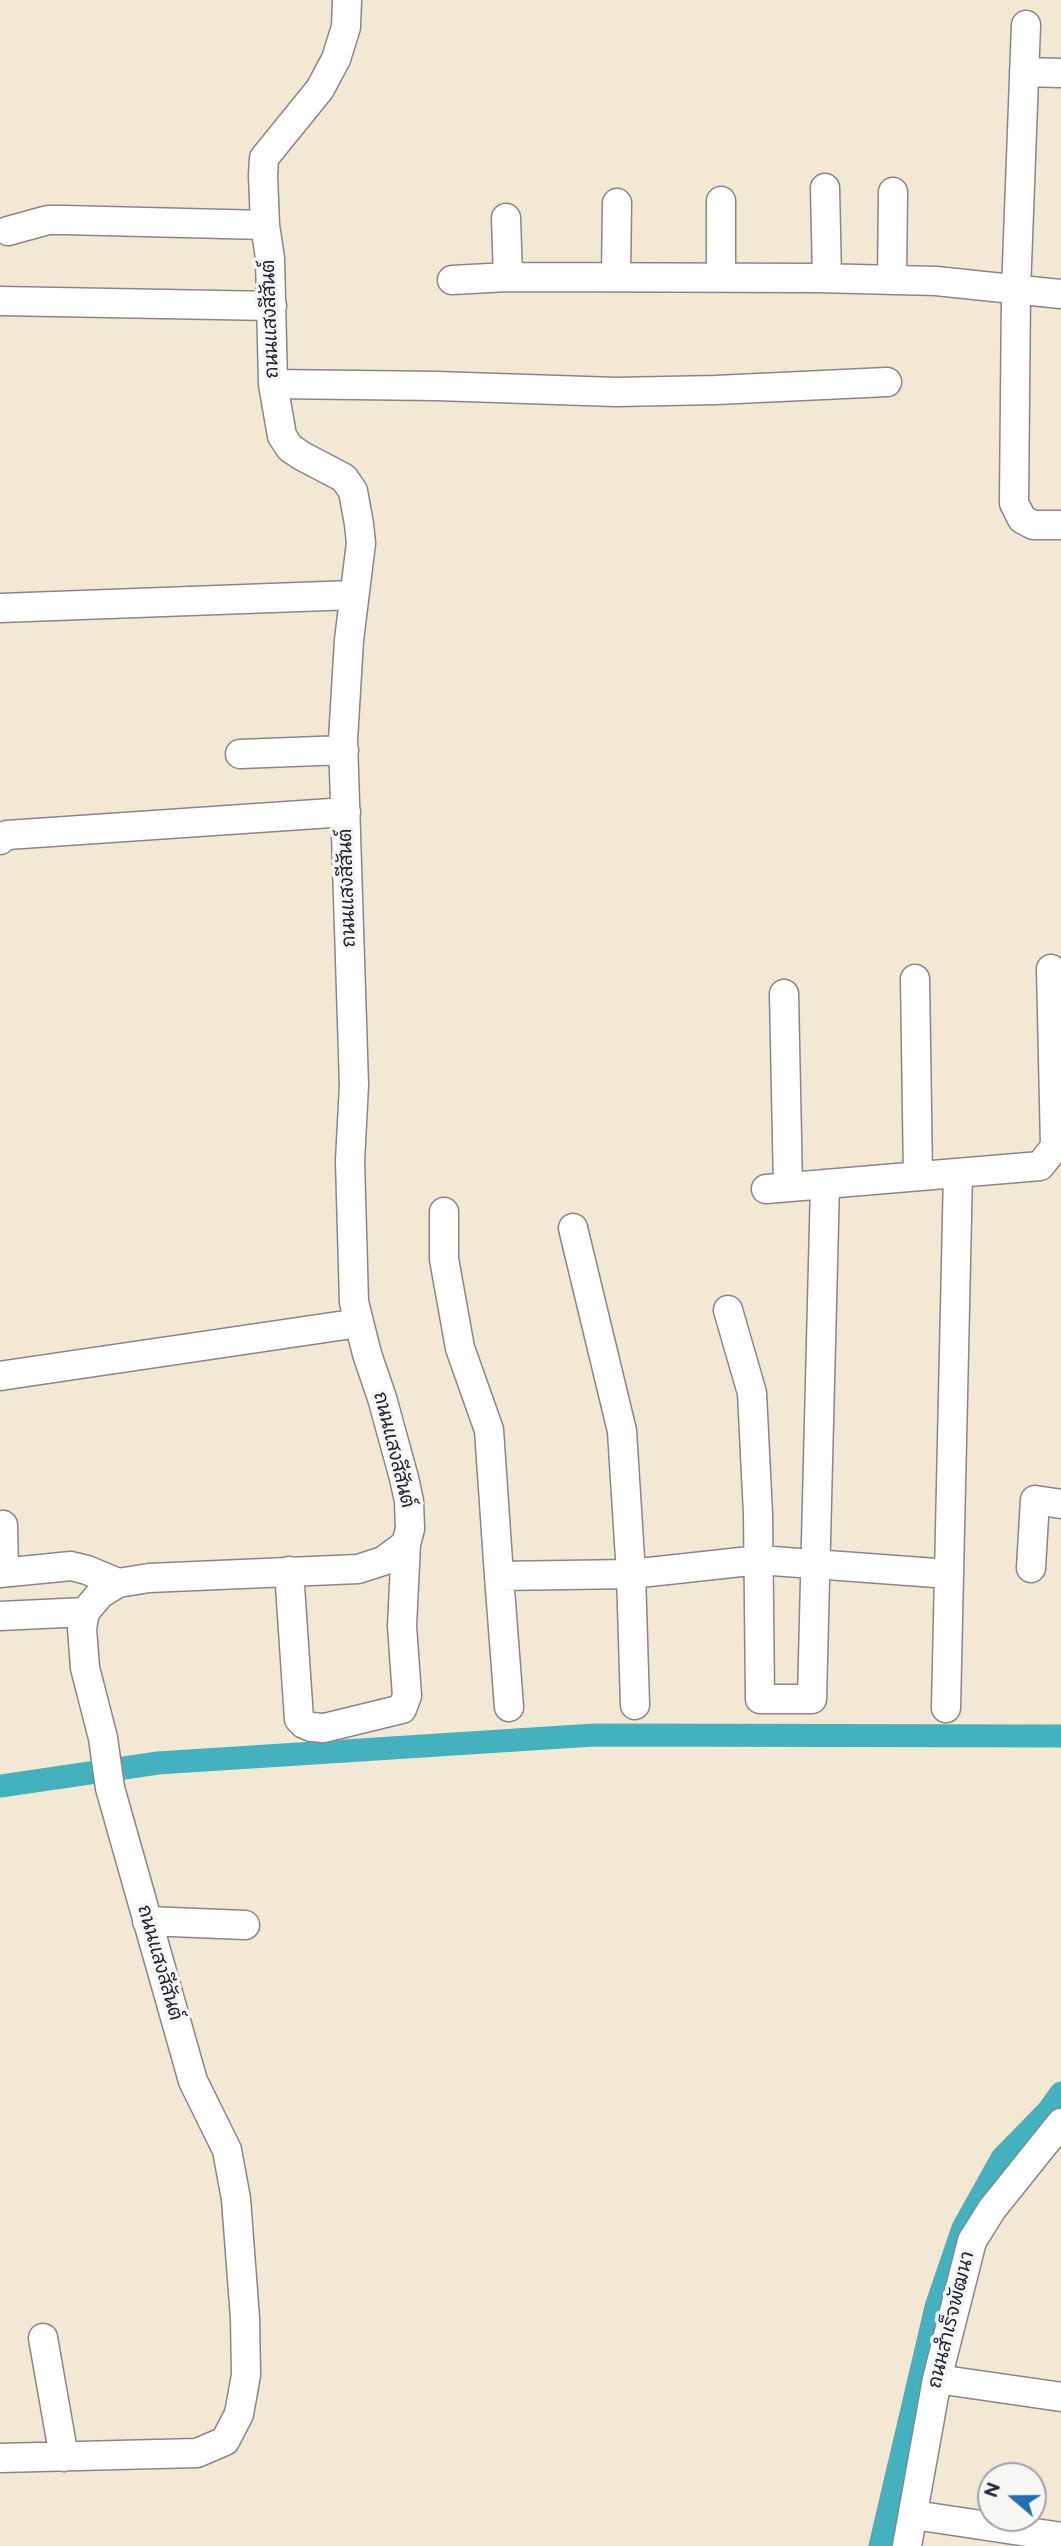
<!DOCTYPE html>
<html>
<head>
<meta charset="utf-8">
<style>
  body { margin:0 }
  #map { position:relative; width:1061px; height:2546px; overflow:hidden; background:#f3e8d4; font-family:"Balsamiq Sans",sans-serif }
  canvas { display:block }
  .north { position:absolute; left:977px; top:2462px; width:70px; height:70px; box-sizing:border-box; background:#f6f6f2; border:2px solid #a1a1a9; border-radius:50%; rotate:290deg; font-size:19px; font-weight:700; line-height:28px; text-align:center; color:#22223b }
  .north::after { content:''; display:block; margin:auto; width:24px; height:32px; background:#1f6fb2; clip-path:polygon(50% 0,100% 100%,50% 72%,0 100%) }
</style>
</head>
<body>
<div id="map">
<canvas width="1061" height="2546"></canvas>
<div class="north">N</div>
</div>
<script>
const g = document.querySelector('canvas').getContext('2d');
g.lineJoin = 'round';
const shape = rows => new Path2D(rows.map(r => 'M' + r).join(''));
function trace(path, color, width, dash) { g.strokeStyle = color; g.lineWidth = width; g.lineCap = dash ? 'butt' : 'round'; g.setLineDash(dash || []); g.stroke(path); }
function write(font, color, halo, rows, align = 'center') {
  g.font = font + ' "Balsamiq Sans","Playpen Sans Thai",sans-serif'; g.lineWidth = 7; g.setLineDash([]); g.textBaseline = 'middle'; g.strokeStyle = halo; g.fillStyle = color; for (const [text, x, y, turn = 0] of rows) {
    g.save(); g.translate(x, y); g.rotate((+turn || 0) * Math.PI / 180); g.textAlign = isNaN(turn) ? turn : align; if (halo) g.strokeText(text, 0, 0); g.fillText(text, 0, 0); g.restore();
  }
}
trace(shape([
  [0,1786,158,1763,594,1735,1061,1736],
  [880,2546,936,2307,963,2228,1002,2158,1048,2111,1061,2093]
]), '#43b2be', 23);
const minor = shape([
  [1026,25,1016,291,1014,503,1022,519,1033,525,1061,525],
  [1024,72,1061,73],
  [825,188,827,278],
  [506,218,508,277],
  [8,231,48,220,64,220,265,225],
  [616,277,617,203],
  [721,277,721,201],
  [452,280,508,277,817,278,936,281,1061,294],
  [892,280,893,192],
  [0,301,272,306],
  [273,384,436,386,616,392,716,390,887,382],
  [0,608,353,595],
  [240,754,344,750],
  [0,840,7,835,346,812],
  [1051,969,1055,1147],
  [915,979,918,1176],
  [784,994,788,1187],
  [766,1189,1040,1166,1055,1147,1061,1144],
  [444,1212,444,1259,460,1348,489,1430,499,1576,631,1574,759,1560,949,1574],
  [573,1228,622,1431,631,1574,635,1705],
  [728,1310,752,1393,758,1514,760,1699,812,1699,825,1184],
  [0,1376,359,1323],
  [3,1525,4,1572],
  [1031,1568,1035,1500,1061,1504],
  [289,1571,299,1719,304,1724,311,1727,324,1728,402,1709,407,1696,402,1626,406,1544],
  [0,1573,71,1566,87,1570,118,1583],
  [499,1576,509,1707],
  [0,1616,85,1612],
  [946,1708,958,1173],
  [147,1921,245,1925],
  [43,2338,64,2457],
  [937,2379,1061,2397],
  [0,2458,197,2453,225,2441,239,2414,246,2375,245,2318,236,2199,227,2150,193,2081,110,1788,103,1738,85,1668,82,1628,85,1612,100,1594,118,1583,149,1578,358,1569,383,1561,406,1544,410,1529,409,1501,404,1478,382,1398,367,1354,354,1302,350,1161,354,1085,343,740,349,640,361,543,359,524,353,491,344,478,302,456,290,448,282,436,273,384,270,258,265,225,263,175,264,158,320,89,336,59,346,27,347,0],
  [914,2515,1061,2537],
  [907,2546,937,2379,972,2241,992,2209,1061,2123]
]);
trace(minor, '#8a8588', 31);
trace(minor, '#fff', 28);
write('19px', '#22223b', '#f6f6f2', [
  ["ถนนแสงสีสันต์",271,319,-92],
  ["ถนนแสงสีสันต์",348,888,-92],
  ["ถนนแสงสีสันต์",393,1450,76],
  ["ถนนแสงสีสันต์",159,1963,74],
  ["ถนนสำเร็จพัฒนา",952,2320,-76]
]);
</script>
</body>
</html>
